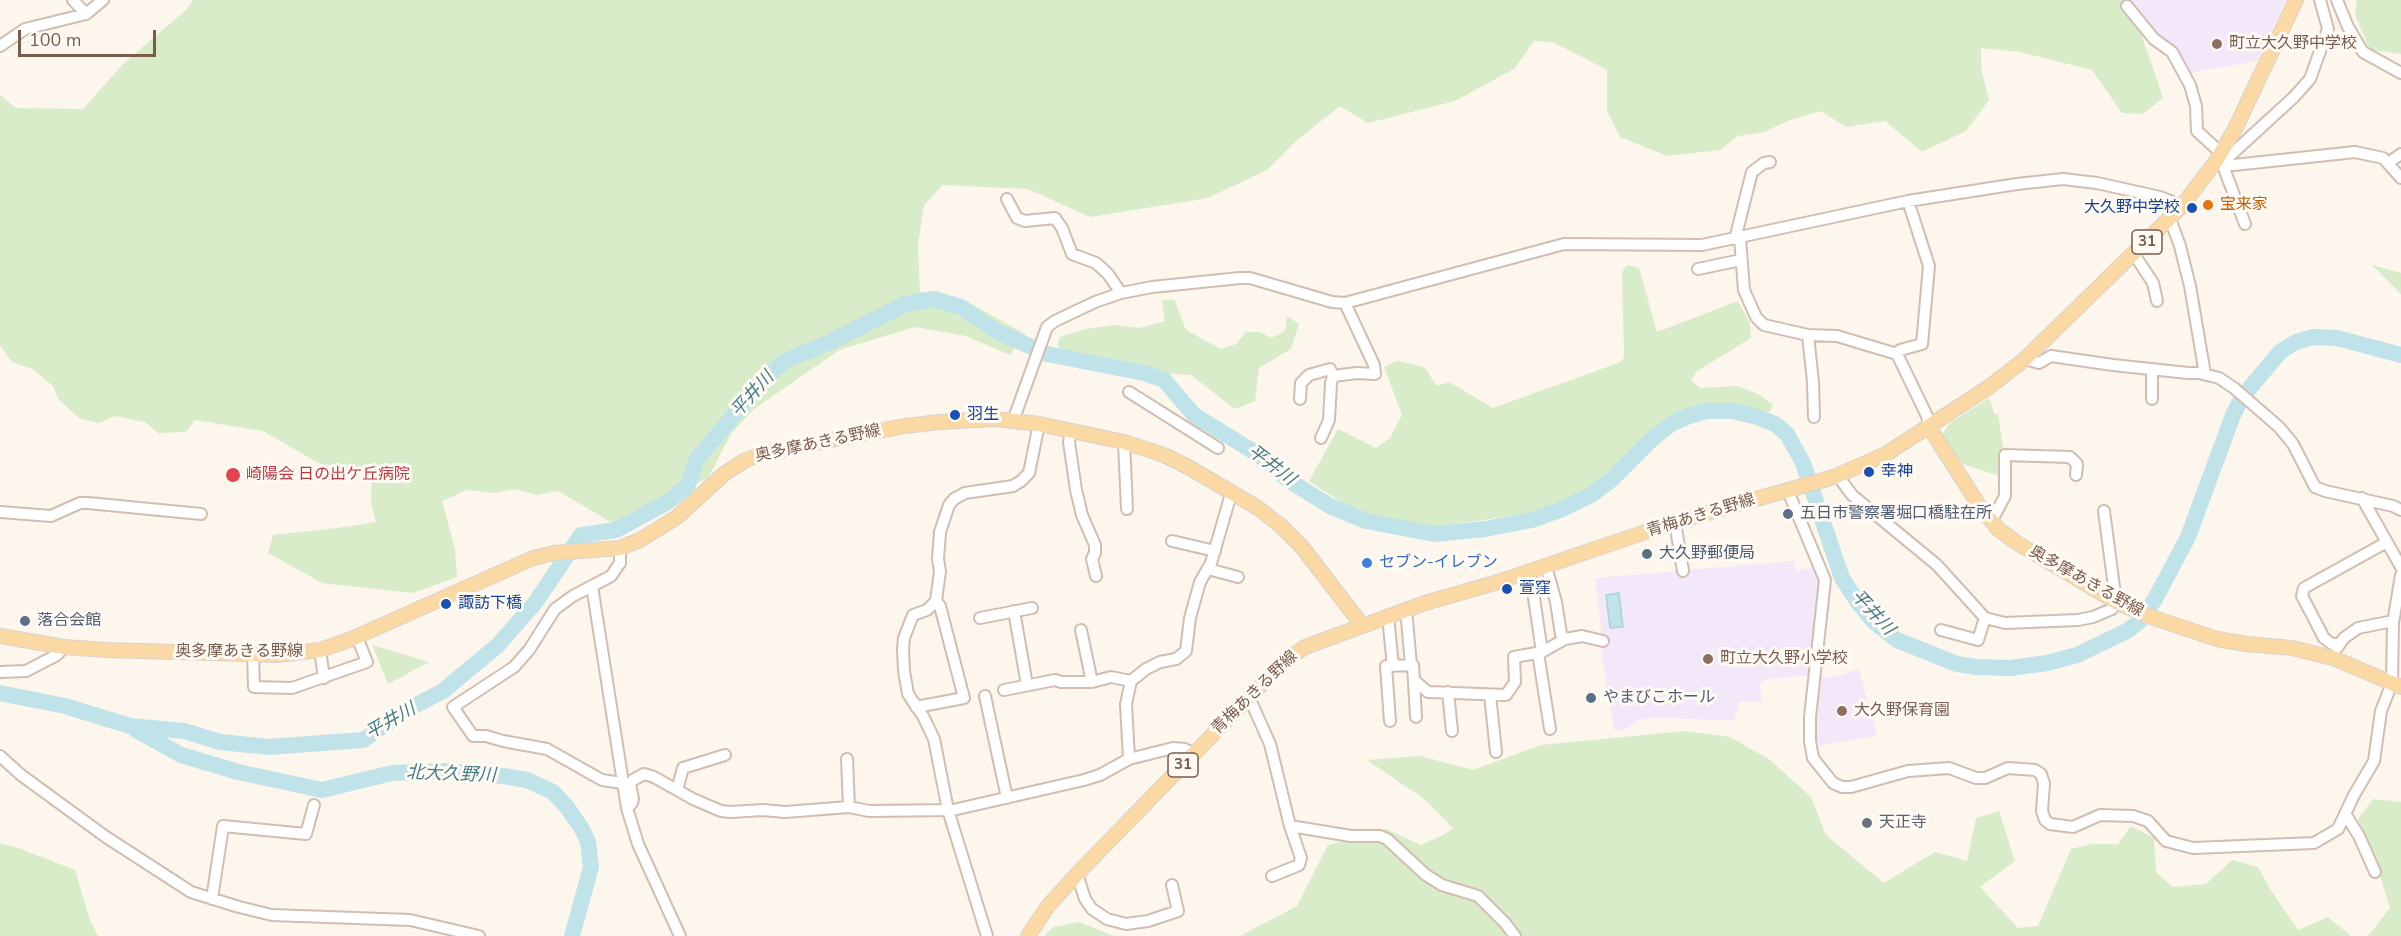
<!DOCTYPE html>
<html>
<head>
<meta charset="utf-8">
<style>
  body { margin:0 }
  #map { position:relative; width:2401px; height:936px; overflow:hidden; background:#fdf6ec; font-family:"Nunito Sans",sans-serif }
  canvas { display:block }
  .scale { position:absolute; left:18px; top:30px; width:138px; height:27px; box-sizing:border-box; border:3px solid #7a5c4d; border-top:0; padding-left:8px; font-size:18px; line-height:21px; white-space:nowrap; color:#7a5c4d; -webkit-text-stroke:4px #fffaf3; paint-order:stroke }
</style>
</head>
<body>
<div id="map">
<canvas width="2401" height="936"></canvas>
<div class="scale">100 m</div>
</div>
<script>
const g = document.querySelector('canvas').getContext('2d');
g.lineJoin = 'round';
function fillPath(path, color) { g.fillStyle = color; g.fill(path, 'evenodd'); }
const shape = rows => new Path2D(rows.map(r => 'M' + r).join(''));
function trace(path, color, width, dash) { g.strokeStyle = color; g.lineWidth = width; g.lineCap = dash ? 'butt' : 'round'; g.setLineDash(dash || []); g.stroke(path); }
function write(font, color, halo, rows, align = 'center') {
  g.font = font + ' "Nunito Sans","Noto Sans JP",sans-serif'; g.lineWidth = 6; g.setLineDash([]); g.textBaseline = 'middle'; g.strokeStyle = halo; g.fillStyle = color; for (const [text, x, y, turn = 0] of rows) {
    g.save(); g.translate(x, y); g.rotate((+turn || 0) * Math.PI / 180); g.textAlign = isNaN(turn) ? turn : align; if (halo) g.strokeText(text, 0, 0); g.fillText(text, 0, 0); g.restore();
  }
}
fillPath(shape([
  [2130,0,2286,0,2257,61,2189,73,2179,52,2161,36],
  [1794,561,1795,571,1814,567,1823,584,1813,675,1765,679,1760,684,1762,702,1739,702,1734,721,1655,717,1638,720,1623,731,1614,730,1600,644,1603,644,1595,578],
  [1859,669,1877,736,1815,746,1813,722,1818,678,1839,676]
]), '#f3e8fa');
fillPath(shape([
  [193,0,2122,0,2134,13,2163,98,2143,114,2122,113,2092,70,2020,52,1981,48,1981,68,1989,100,1966,131,1922,152,1885,121,1846,127,1821,111,1790,120,1764,132,1738,136,1720,150,1667,156,1620,137,1607,111,1607,70,1553,42,1534,41,1514,69,1455,101,1368,123,1340,106,1296,141,1267,170,1208,198,1090,217,1028,189,943,185,924,205,918,245,920,292,968,302,1025,334,1010,355,966,336,915,327,839,350,753,410,731,434,708,478,614,524,558,491,537,495,515,489,493,493,467,490,442,501,455,549,457,577,413,593,322,583,268,553,273,535,337,528,376,522,371,501,372,475,318,463,263,431,195,420,186,432,158,433,145,422,115,416,99,423,79,418,58,399,53,386,32,369,12,362,0,345,0,95,16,108,83,109,124,63,187,9],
  [2357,0,2401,0,2401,54,2370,50,2355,15],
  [1627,265,1639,268,1657,332,1738,301,1750,323,1751,338,1696,372,1691,380,1700,388,1738,386,1760,395,1773,405,1770,412,1714,405,1660,429,1592,485,1546,511,1433,527,1356,512,1309,481,1338,429,1376,448,1390,438,1402,415,1384,367,1397,361,1424,367,1437,386,1449,382,1493,408,1621,362,1624,357,1622,272],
  [2372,265,2401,273,2401,294],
  [1174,299,1186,330,1221,349,1236,344,1246,332,1260,332,1271,338,1285,331,1287,316,1299,324,1291,349,1259,368,1255,401,1235,409,1191,375,1151,373,1062,350,1057,345,1060,337,1087,329,1113,325,1139,328,1165,321,1162,301],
  [1989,398,1995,415,1998,414,2004,453,2003,477,1959,463,1943,436,1944,431,1950,423],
  [372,645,429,662,388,684],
  [1685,731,1730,737,1770,760,1811,797,1826,835,1884,883,1935,852,1967,861,1976,818,1999,811,2015,861,1980,887,2018,928,2038,926,2071,849,2092,844,2118,844,2131,826,2154,838,2156,872,2173,887,2206,884,2232,860,2258,867,2270,889,2298,930,2328,917,2351,936,1240,936,1297,906,1328,845,1386,829,1421,845,1445,834,1453,828,1424,799,1367,760,1420,756,1473,770,1541,745],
  [2373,799,2401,802,2401,936,2368,936,2390,908,2373,853,2358,819],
  [0,844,16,847,75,870,90,921,98,936,0,936],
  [1080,922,1114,936,1044,936,1053,927]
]), '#d8ecc9');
const water = shape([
  [1619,593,1623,627,1610,628,1606,595,1619,593]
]);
fillPath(water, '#bfe3e8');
trace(water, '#a5d3da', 1.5);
trace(shape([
  [0,693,65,706,130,726,184,731,220,742,269,747,363,740,405,711,443,691,497,646,535,603,581,535,616,530,668,502,688,485,697,459,767,376,785,361,830,342,906,304,934,299,961,307,994,330,1047,354,1144,373,1164,380,1194,415,1259,455,1288,480,1330,506,1366,521,1434,534,1485,529,1532,520,1560,510,1591,495,1611,480,1651,440,1671,424,1689,416,1706,411,1733,411,1757,417,1775,424,1787,434,1803,463,1842,578,1859,604,1873,621,1897,640,1957,664,1977,667,2010,668,2047,663,2077,655,2127,631,2140,621,2155,599,2188,537,2233,415,2243,396,2281,351,2296,342,2313,337,2337,338,2401,355],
  [136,730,181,755,238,772,322,790,392,773,442,771,503,776,527,780,553,792,567,807,582,829,588,842,591,867,572,936]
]), '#bfe3e8', 16);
const minor = shape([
  [73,0,86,14],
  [2337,0,2348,27,2363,52,2401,73],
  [2127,6,2154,39,2172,52,2190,85,2196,106,2197,131,2221,153],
  [0,46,25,29,86,14,103,0],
  [2219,163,2234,165,2355,152,2383,158,2401,178],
  [2388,163,2401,154],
  [1007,199,1017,218,1025,221,1055,218,1062,228,1072,254,1096,263,1108,274,1121,293],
  [2170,219,2180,246,2190,286,2205,374],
  [2245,224,2222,163,2294,97,2310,79,2328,29,2320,0],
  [1740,238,1744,290,1756,317,1764,325,1808,335,1837,336,1897,354,1927,416,1929,427],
  [1735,239,1752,172,1764,163,1770,162],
  [2134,254,2153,283,2157,301],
  [1698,269,1741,260],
  [1808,335,1813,382,1814,417],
  [1897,354,1900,350,1922,344,1929,266,1908,201],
  [2025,359,2039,363,2051,356,2113,365,2188,373,2199,373,2219,378,2234,388,2279,427,2293,444,2315,487,2325,491,2393,506,2401,510],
  [1333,376,1357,373,1375,374,1374,365,1345,303],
  [1129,392,1218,448],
  [1300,399,1301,383,1309,375,1330,369,1333,376,1331,383,1329,420,1321,438],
  [2152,399,2152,369],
  [1013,421,1047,327,1055,321,1095,302,1121,293,1152,287,1240,278,1250,278,1332,302,1345,303,1564,244,1702,245,1908,201,2017,184,2063,179,2097,183,2160,197,2182,206],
  [1071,430,1069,442,1076,490,1082,515,1095,545,1095,553,1092,559,1096,576],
  [1124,442,1127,509],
  [1838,476,1852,495,1937,565,1985,618,2005,623,2078,620,2093,617,2112,609,2116,602,2104,511],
  [1788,491,1825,580,1810,717,1810,741,1813,758,1833,783,1842,787,1851,787,1908,771,1949,768,1976,778,1985,778,2008,768,2035,770,2041,774,2044,783,2042,811,2045,820,2050,824,2073,827,2100,815,2133,816,2148,821,2166,841,2193,848,2314,843,2338,829,2354,795,2374,761,2381,711,2392,683,2393,623,2401,575],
  [2362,498,2401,567],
  [0,512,51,516,80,503,88,503,201,514],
  [1675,522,1683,571],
  [1991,522,2005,496,2005,455,2070,457,2077,464,2076,475],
  [1172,541,1215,551],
  [620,548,620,563,611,576,573,596,555,609,529,650,514,667,453,707,473,736,486,736,503,741,547,749,602,780,622,783],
  [1546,566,1556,602,1561,634,1565,639],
  [1208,569,1238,577],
  [1530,571,1542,652],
  [592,586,627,808,638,844,680,936],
  [1406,609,1411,665],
  [1014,611,1027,685],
  [1388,616,1393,666],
  [980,618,1032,608],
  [1081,630,1092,682],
  [1941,630,1978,640,1985,618],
  [2339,644,2332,644,2324,638,2302,596,2304,588,2387,542],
  [2337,648,2344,638,2358,628,2388,622,2393,623],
  [320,650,324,678],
  [1538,653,1550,729],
  [253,654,254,687,292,688,367,662,357,637],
  [0,672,26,671,57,655,64,647],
  [1415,681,1428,692,1506,695,1515,682,1514,657,1542,652,1565,639,1582,636,1603,641],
  [1004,690,1055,680,1061,682,1092,682,1111,677,1131,681],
  [1448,692,1452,731],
  [1490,695,1496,752],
  [985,696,1007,798],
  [1249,697,1270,744,1290,826,1351,836,1380,836,1387,839,1426,875,1442,885,1478,896,1505,923,1515,936],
  [916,707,964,698,940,606,936,601],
  [1390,721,1386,666,1413,665,1416,717],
  [0,756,21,775,106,837,191,892,239,907,272,915,410,920,479,936],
  [847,759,849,807],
  [1129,759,1126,704,1131,681,1146,669,1160,662,1176,659,1186,651,1190,618,1200,582,1211,563,1231,494],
  [677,790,683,768,725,755],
  [627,808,632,803,633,799,630,784,633,780,644,774,654,777,693,799,721,811,731,812,763,810,785,812,849,807,869,811,953,810,1084,780,1100,775,1129,759,1173,748,1185,749,1194,754],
  [2346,815,2359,836,2375,872],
  [1077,874,1085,899,1092,909,1107,919,1126,924,1148,921,1178,911,1172,885],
  [1272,876,1299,865,1301,858,1290,826],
  [212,899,223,826,306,834,314,805],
  [987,936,948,810,934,739,923,716,908,694,904,671,903,649,904,638,913,615,927,610,936,601,940,571,938,559,940,532,949,505,954,499,965,493,1013,486,1021,481,1029,473,1039,424]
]);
const major = shape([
  [1929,427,1980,507,1998,529,2017,543,2116,602,2148,616,2217,639,2246,644,2292,648,2333,658,2401,687],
  [0,636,64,647,106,650,277,655,320,650,349,640,533,558,554,553,620,548,640,540,677,517,724,474,744,461,763,453,905,426,940,422,995,419,1039,424,1124,442,1164,455,1190,468,1258,508,1281,526,1302,547,1362,625],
  [1028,936,1048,906,1077,874,1258,688,1289,658,1305,647,1425,603,1498,582,1675,522,1834,477,1886,454,1989,387,2025,359,2182,206,2216,161,2235,129,2296,0]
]);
trace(minor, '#d1beb0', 14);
trace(major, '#dad1cd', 16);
trace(minor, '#fff', 10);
trace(major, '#fbd9a5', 14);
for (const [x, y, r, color] of [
  [2217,44,6,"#8d6e63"],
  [2208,205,6,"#e8710a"],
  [2192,208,6,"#1a4fb4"],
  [955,415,6,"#1a4fb4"],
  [1869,472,6,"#1a4fb4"],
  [233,475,8,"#e0444e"],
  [1788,514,6,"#5c6f8a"],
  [1647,554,6,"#5c6f8a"],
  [1367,563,6,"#3f7fe0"],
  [1507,589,6,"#1a4fb4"],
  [446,604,6,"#1a4fb4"],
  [25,621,6,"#5c6f8a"],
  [1708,659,6,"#8d6e63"],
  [1591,698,6,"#5c6f8a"],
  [1842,711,6,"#8d6e63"],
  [1867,823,6,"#6b7280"]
]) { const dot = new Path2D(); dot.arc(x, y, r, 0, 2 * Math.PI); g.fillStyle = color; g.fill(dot); trace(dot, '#fffaf3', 2); }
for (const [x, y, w] of [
  [2147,242,30],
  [1183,765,30]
]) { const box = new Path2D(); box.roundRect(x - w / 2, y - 12, w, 24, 4.5); g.fillStyle = '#fffaf3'; g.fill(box); trace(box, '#7a5c4d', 1.5); }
write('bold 15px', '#7a5c4d', null, [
  ["31",2147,242],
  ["31",1183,765]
]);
write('16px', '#785e54', '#fffaf3', [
  ["町立大久野中学校",2229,44],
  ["町立大久野小学校",1720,659],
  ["大久野保育園",1854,711]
], 'left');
write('16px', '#c56008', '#fffaf3', [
  ["宝来家",2220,205]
], 'left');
write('16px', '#164399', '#fffaf3', [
  ["大久野中学校",2180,208,"right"],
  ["羽生",967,415],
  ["幸神",1881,472],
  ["萱窪",1519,589],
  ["諏訪下橋",458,604]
], 'left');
write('16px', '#7a5c4d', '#fffaf3', [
  ["奥多摩あきる野線",818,444,-12],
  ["青梅あきる野線",1701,516,-17],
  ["奥多摩あきる野線",2086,582,29],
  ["奥多摩あきる野線",239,652],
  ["青梅あきる野線",1255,693,-44]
]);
write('16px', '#be3a42', '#fffaf3', [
  ["崎陽会 日の出ケ丘病院",246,475]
], 'left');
write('16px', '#4e5e75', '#fffaf3', [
  ["五日市警察署堀口橋駐在所",1800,514],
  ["大久野郵便局",1659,554],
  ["落合会館",37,621],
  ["やまびこホール",1603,698]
], 'left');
write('16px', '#366cbe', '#fffaf3', [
  ["セブン-イレブン",1379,563]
], 'left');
write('16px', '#5b616d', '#fffaf3', [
  ["天正寺",1879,823]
], 'left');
write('italic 18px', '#437c86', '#fffaf3', [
  ["平井川",753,395,-48],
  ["平井川",1271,466,37],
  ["平井川",1872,613,47],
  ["平井川",391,722,-30],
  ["北大久野川",451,775,2]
]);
</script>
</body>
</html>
